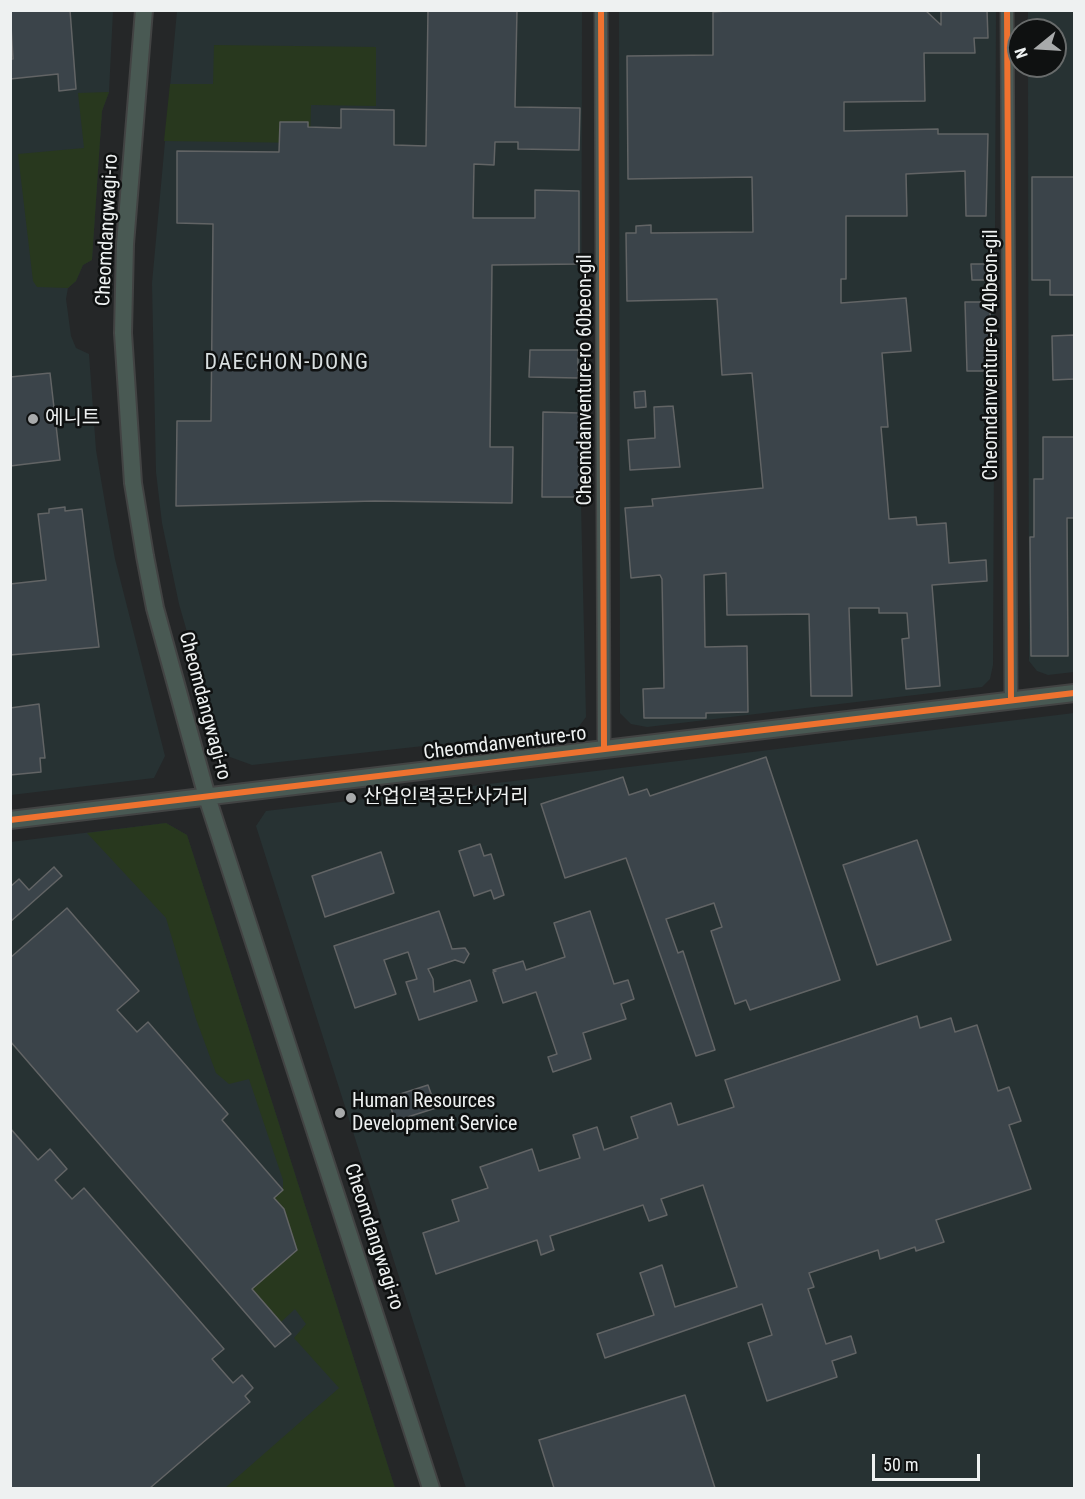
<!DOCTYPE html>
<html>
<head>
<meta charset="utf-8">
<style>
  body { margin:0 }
  #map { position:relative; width:1085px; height:1499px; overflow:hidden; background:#252728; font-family:"Roboto Condensed",sans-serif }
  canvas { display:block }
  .frame { position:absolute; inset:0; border:12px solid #eef1f1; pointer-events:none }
  .north { position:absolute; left:1007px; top:18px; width:60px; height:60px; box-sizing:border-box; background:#0f1111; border:2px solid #686b6b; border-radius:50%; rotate:252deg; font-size:16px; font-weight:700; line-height:24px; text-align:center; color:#eef1f1 }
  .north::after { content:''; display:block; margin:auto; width:21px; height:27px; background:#a8aaab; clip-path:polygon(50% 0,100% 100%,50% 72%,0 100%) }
  .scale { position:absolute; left:872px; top:1454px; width:108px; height:27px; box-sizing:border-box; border:3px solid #eef1f1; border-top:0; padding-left:8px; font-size:18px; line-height:21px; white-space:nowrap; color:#eef1f1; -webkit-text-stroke:4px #0f1111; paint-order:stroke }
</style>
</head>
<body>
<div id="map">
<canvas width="1085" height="1499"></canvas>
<div class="frame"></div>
<div class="north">N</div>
<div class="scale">50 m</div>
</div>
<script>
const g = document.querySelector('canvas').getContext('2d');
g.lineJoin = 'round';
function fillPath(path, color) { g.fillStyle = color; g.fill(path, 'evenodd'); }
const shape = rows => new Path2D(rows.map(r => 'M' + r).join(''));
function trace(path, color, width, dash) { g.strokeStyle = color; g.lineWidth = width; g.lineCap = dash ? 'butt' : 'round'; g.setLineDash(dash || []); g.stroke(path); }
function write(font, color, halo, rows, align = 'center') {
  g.font = font + ' "Roboto Condensed","Noto Sans KR",sans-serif'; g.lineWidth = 5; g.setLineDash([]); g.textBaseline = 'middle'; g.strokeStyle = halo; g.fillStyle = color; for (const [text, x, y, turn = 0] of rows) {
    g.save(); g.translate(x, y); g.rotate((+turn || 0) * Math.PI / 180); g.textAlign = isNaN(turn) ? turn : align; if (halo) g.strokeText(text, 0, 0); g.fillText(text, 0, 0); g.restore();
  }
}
fillPath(shape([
  [10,11,113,11,109,92,102,111,92,260,83,265,76,281,68,288,66,299,71,336,76,348,89,354,96,450,106,509,115,559,165,756,154,778,11,795],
  [177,11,582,11,581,504,586,717,577,729,252,765,230,757,220,747,179,604,162,523,156,472,152,283],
  [619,11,996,11,993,665,990,679,982,687,647,727,631,724,620,713],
  [1028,11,1074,11,1074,672,1048,675,1037,671,1029,661,1028,66,1055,66,1055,30,1028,30],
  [1074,713,1074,1488,466,1488,256,826,266,811],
  [166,823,187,835,395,1488,11,1488,10,842]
]), '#273233');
fillPath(shape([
  [214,45,376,47,376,106,311,105,310,143,164,141,170,84,213,84],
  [109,92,102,111,92,260,83,265,76,281,68,288,37,287,33,281,18,154,84,148,78,93],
  [166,823,187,835,395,1488,225,1488,339,1388,294,1338,306,1324,295,1309,281,1322,252,1289,284,1209,274,1198,283,1190,283,1180,249,1079,229,1084,216,1073,196,1019,166,918,87,833]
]), '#28381e');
const building = shape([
  [10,10,70,10,76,89,59,91,58,74,10,79,10,59,13,59,10,10],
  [428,10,517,10,515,107,580,108,579,150,518,149,518,142,495,142,494,165,474,164,473,218,535,218,535,190,579,191,579,264,492,265,490,447,513,447,512,503,375,501,176,506,177,421,211,421,213,224,177,223,177,151,279,152,280,122,308,122,308,127,341,128,341,109,394,110,394,145,426,146,428,10],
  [739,10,925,10,941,25,941,10,987,10,988,38,974,38,975,53,924,53,925,101,844,102,844,131,938,129,938,134,988,134,986,216,966,216,965,171,906,174,907,216,846,216,846,279,841,279,841,303,906,298,911,351,882,353,888,427,881,427,889,519,916,517,917,525,946,523,949,563,986,560,987,581,932,585,940,686,906,689,902,639,909,638,907,613,879,613,879,608,849,608,852,696,811,696,809,614,727,615,726,573,704,575,705,647,747,646,748,712,706,713,706,718,644,718,643,689,664,688,662,579,660,575,631,578,625,508,653,506,652,499,763,488,752,373,722,375,717,299,627,301,626,233,636,233,636,226,651,225,651,233,753,232,752,177,628,179,627,56,713,55,713,12,739,10],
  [1032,177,1074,177,1074,295,1050,295,1050,280,1032,280,1032,177],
  [971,264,990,264,990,280,972,280,971,264],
  [965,302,990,302,991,371,967,371,965,302],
  [1074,335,1074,379,1053,380,1052,336,1074,335],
  [530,350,578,350,578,378,529,377,530,350],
  [50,373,60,460,10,466,10,377,50,373],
  [645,391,646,407,635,408,634,392,645,391],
  [673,406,680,467,630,470,628,440,655,438,654,407,673,406],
  [543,412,580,413,579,497,542,497,543,412],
  [1043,437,1074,437,1074,518,1067,518,1068,656,1031,656,1030,537,1034,537,1034,479,1043,479,1043,437],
  [65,507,65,511,82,509,99,647,10,655,10,584,46,580,38,514,49,513,49,509,65,507],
  [39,704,45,758,40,758,41,772,10,775,10,708,39,704],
  [766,757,840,980,750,1010,746,1000,735,1004,711,931,722,927,714,903,666,919,678,953,683,951,715,1050,696,1056,626,858,565,878,541,804,623,777,629,795,647,789,650,796,766,757],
  [917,840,951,940,877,965,843,865,917,840],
  [480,844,484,856,491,854,504,895,494,899,491,890,474,896,459,851,480,844],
  [381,852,394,893,325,917,312,876,381,852],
  [54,867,62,876,10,922,10,887,19,879,29,890,54,867],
  [67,908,139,991,117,1010,137,1032,148,1022,228,1114,222,1120,283,1190,274,1198,284,1209,297,1250,252,1289,291,1334,275,1347,10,1041,10,958,67,908],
  [439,911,452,949,465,948,469,954,464,963,455,960,428,969,433,979,434,992,470,980,477,1001,419,1020,406,982,417,979,408,952,384,960,396,994,355,1008,334,946,439,911],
  [590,911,614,984,628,980,634,999,621,1004,626,1019,583,1033,591,1059,553,1072,548,1057,557,1054,536,992,503,1003,493,972,496,971,493,970,523,961,526,970,565,957,554,923,590,911],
  [917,1016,920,1028,951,1018,955,1032,977,1025,998,1091,1009,1087,1021,1121,1009,1125,1031,1189,936,1220,944,1242,916,1251,915,1247,880,1259,878,1250,809,1273,814,1287,808,1289,826,1344,851,1336,856,1353,832,1361,837,1377,767,1401,748,1343,772,1335,762,1304,605,1358,597,1334,654,1315,640,1273,662,1265,675,1307,737,1287,703,1185,661,1199,667,1215,649,1221,643,1205,550,1236,554,1250,541,1255,537,1240,436,1274,423,1233,459,1221,452,1200,488,1188,480,1167,532,1149,539,1171,580,1158,573,1135,597,1127,604,1150,638,1138,631,1117,671,1103,678,1125,734,1107,725,1080,917,1016],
  [428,1085,436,1108,395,1121,388,1098,428,1085],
  [10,1128,38,1160,50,1149,67,1169,55,1180,72,1199,84,1188,224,1349,212,1359,233,1383,242,1375,253,1388,245,1396,250,1402,150,1488,10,1488,10,1128],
  [685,1395,715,1488,554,1488,539,1440,685,1395]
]);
fillPath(building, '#3b444a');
trace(building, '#626465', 1.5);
const street = shape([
  [601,10,604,748],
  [1007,10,1011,700]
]);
const secondary = shape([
  [144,10,125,244,123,333,133,483,145,556,155,608,207,797,431,1488],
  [10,820,1074,693]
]);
trace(street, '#424343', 15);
trace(secondary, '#424343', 20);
trace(street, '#4c5955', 12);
trace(secondary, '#495953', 16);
trace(shape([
  [601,10,604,748],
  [1007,10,1011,700],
  [10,820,1074,693]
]), '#ef722f', 6);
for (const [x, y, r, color] of [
  [33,419,6,"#a8aaab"],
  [351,798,6,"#a8aaab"],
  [340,1113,6,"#a8aaab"]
]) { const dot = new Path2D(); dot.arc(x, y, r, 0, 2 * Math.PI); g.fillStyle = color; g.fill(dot); trace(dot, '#0f1111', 2); }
write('20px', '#eef1f1', '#0f1111', [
  ["Cheomdangwagi-ro",108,230,-87],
  ["Cheomdanventure-ro 40beon-gil",992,355,-90],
  ["Cheomdanventure-ro 60beon-gil",586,380,-90],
  ["Cheomdangwagi-ro",204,706,75],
  ["Cheomdanventure-ro",505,744,-7],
  ["Cheomdangwagi-ro",373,1237,72]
]);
write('20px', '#eef1f1', '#0f1111', [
  ["에니트",45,419],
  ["산업인력공단사거리",363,798],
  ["Human Resources",352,1102],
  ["Development Service",352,1125]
], 'left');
g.letterSpacing = '1.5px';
write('22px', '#d9dfe0', '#0f1111', [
  ["DAECHON-DONG",287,363]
]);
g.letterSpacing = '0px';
</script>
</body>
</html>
